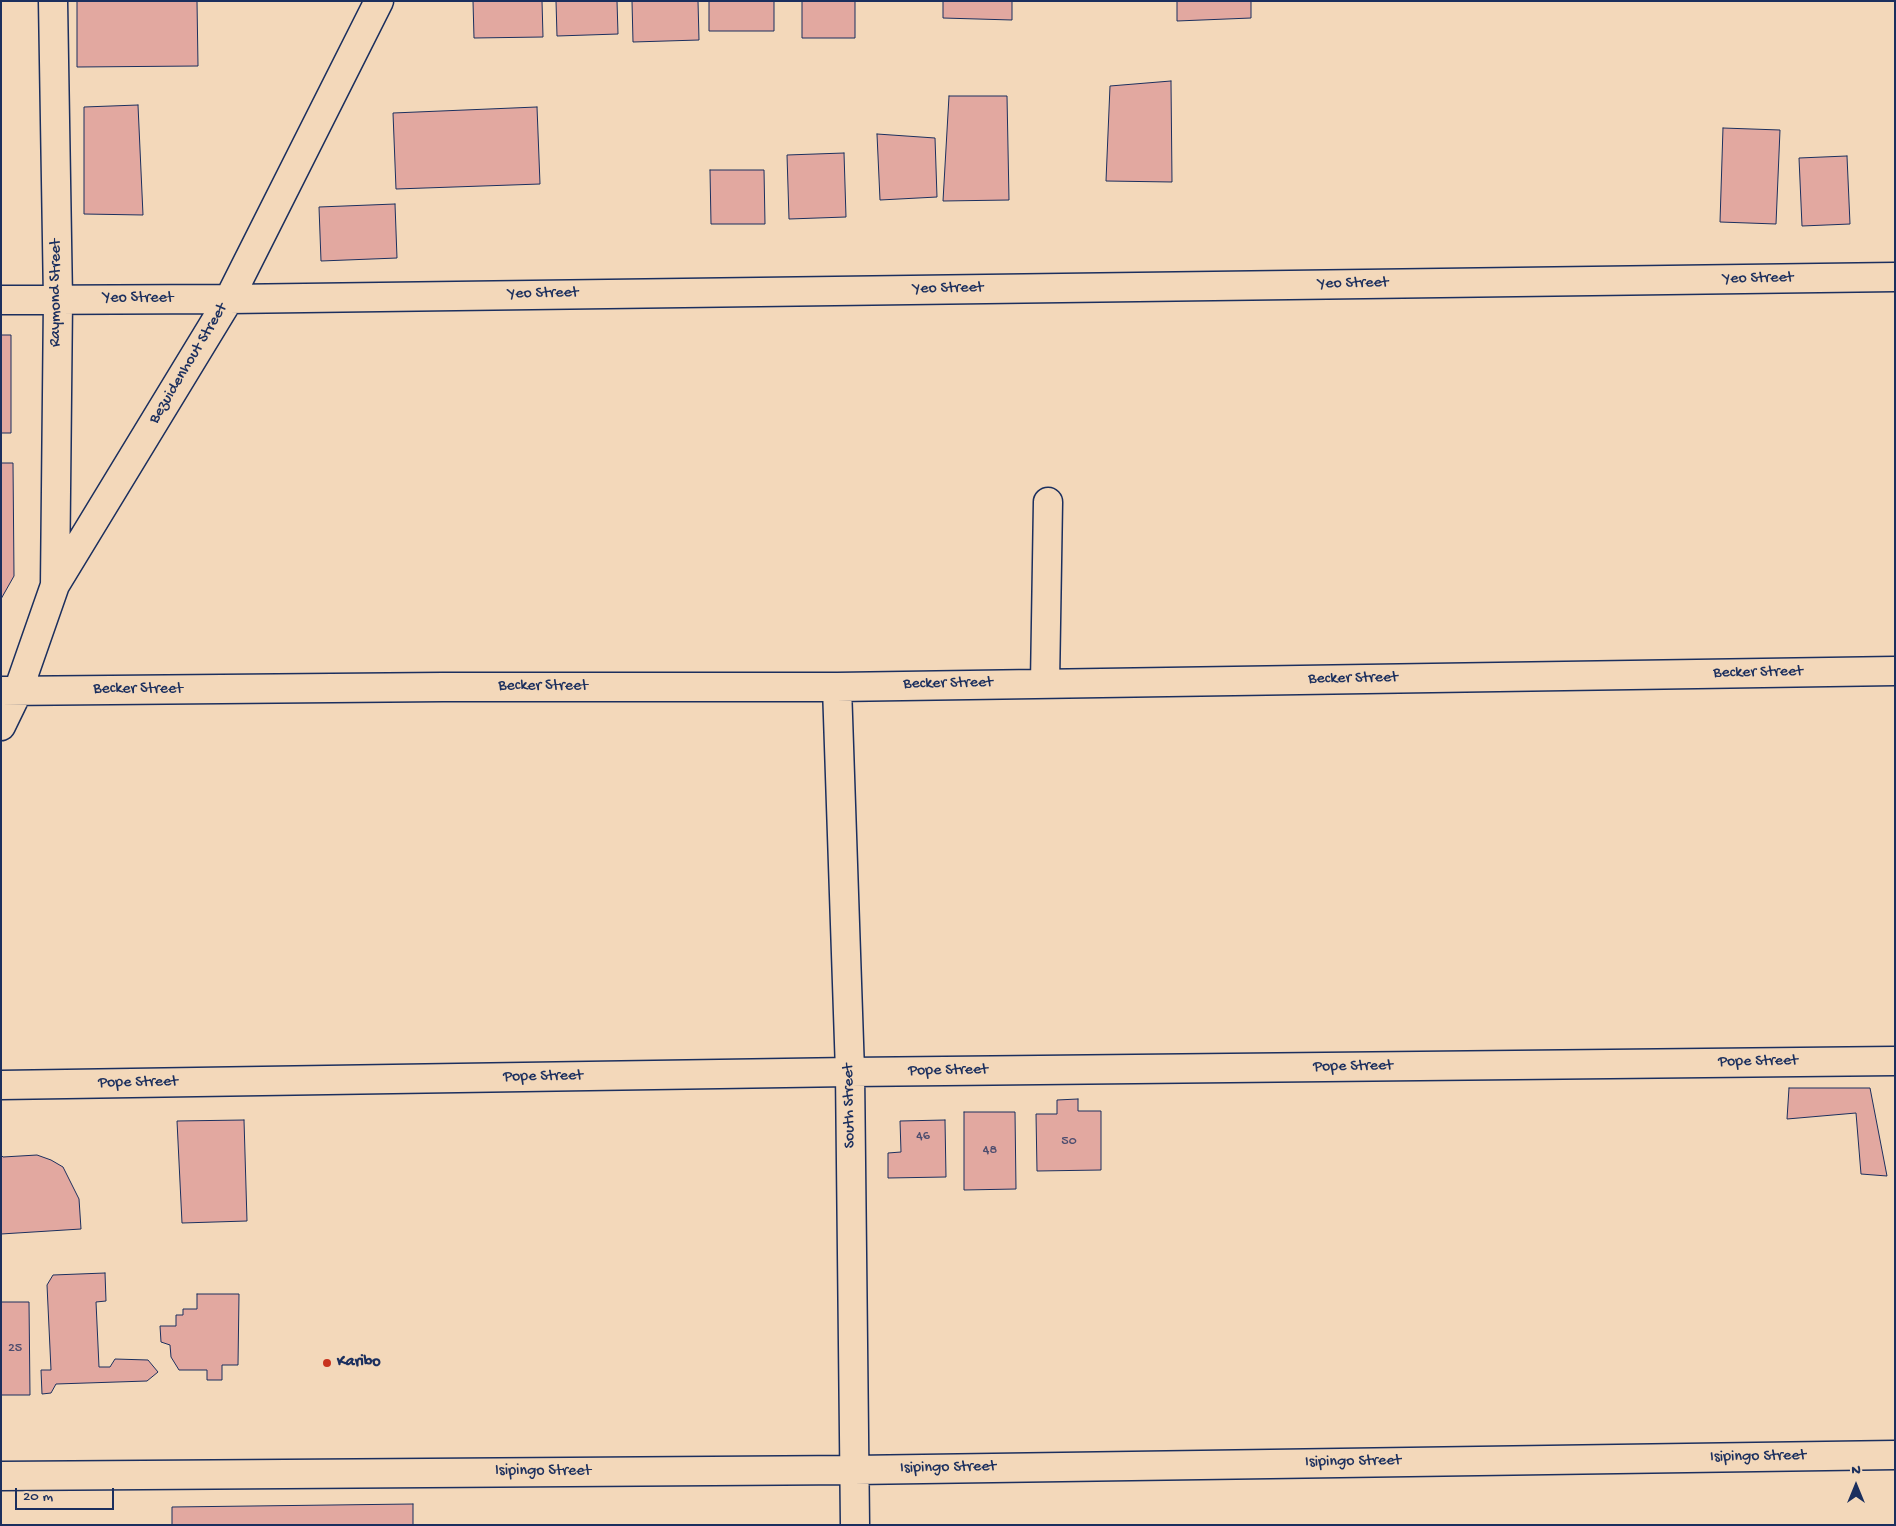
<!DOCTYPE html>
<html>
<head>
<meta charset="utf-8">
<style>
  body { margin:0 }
  #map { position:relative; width:1896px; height:1526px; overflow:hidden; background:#f3d8ba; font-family:"Gochi Hand",sans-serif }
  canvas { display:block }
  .frame { position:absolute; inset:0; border:2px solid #1b2f5e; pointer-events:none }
  .north { position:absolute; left:1831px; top:1461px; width:50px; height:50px; -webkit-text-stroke:4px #f3d8ba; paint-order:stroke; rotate:0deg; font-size:14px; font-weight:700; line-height:20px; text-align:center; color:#1b2f5e }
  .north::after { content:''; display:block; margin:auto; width:18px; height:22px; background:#1b2f5e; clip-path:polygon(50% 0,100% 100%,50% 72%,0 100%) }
  .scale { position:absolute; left:15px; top:1488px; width:99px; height:22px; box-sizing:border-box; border:2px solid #1b2f5e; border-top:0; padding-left:6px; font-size:15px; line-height:18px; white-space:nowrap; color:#1b2f5e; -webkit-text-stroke:4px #f3d8ba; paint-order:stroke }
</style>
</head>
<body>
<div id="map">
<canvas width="1896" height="1526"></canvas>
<div class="frame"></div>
<div class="north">N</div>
<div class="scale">20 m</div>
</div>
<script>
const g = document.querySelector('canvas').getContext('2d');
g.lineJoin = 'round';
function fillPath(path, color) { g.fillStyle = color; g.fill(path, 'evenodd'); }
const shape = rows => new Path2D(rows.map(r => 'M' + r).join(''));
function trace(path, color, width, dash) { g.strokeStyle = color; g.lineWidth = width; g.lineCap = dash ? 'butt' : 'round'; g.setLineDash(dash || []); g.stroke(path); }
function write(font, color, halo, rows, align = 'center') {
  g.font = font + ' "Gochi Hand",sans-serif'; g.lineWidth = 4; g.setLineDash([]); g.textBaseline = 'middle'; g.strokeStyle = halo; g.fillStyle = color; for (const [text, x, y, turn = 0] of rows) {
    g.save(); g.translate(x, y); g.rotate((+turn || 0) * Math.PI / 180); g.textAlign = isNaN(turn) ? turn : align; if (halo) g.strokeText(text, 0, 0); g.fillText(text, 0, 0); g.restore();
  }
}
const building = shape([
  [77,1,197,1,198,66,77,67,77,1],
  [473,1,542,1,543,37,474,38,473,1],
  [556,1,617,1,618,34,557,36,556,1],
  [632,1,698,1,699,40,633,42,632,1],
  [709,1,774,1,774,31,709,31,709,1],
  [802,1,855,1,855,38,802,38,802,1],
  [943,1,1012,1,1012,20,943,18,943,1],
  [1177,1,1251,1,1251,18,1177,21,1177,1],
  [1171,81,1172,182,1106,181,1110,86,1171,81],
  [949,96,1007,96,1009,200,943,201,949,96],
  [138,105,143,215,84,214,84,107,138,105],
  [537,107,540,184,396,189,393,113,537,107],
  [1723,128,1780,130,1776,224,1720,222,1723,128],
  [877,134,935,138,937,197,880,200,877,134],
  [844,153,846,217,789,219,787,155,844,153],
  [1847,156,1850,224,1802,226,1799,158,1847,156],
  [710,170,764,170,765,224,711,224,710,170],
  [395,204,397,258,321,261,319,207,395,204],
  [1,335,11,335,11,433,1,433,1,335],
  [1,463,13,463,14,576,1,599,1,463],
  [1789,1088,1870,1088,1887,1176,1861,1174,1856,1113,1787,1119,1789,1088],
  [1078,1099,1078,1111,1101,1111,1101,1170,1037,1171,1036,1114,1057,1114,1057,1100,1078,1099],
  [964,1112,1015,1112,1016,1189,964,1190,964,1112],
  [244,1120,247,1221,182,1223,177,1121,244,1120],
  [945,1120,946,1177,888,1178,888,1153,901,1152,900,1121,945,1120],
  [1,1155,3,1157,37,1155,51,1160,63,1167,79,1199,81,1229,1,1234,1,1155],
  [105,1273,106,1301,96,1302,99,1367,110,1367,115,1359,148,1360,158,1372,147,1381,56,1384,51,1393,42,1394,41,1370,51,1370,47,1285,53,1275,105,1273],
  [197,1294,239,1294,238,1365,222,1365,222,1380,207,1380,207,1370,179,1370,171,1357,170,1345,161,1342,160,1326,176,1326,176,1315,183,1315,183,1309,197,1309,197,1294],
  [1,1302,29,1302,30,1395,1,1395,1,1302],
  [413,1504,413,1525,172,1525,172,1507,413,1504]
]);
fillPath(building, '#e2a8a0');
trace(building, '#1b2f5e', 1);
const minor = shape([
  [53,1,58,300,55,585],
  [1,300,229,299,1895,277],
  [1045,683,1048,502],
  [837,687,850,1072,855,1525],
  [1,691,443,687,837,687,1895,671],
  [1,726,18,691,55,585,229,299,379,1],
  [1,1085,850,1072,1895,1061],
  [1,1476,854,1470,1895,1455]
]);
trace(minor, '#1b2f5e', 31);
trace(minor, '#f3d8ba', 28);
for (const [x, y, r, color] of [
  [327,1363,5,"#c8321e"]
]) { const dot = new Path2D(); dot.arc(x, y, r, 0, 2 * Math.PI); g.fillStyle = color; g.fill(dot); trace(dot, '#f3d8ba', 2); }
write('14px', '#4d4d6e', null, [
  ["46",923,1137],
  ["50",1069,1142],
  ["48",990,1151],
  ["25",15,1349]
]);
write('16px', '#1b2f5e', '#f3d8ba', [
  ["Yeo Street",1758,279,-1],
  ["Yeo Street",1353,284,-1],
  ["Yeo Street",948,289,-1],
  ["Raymond Street",57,293,-90],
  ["Yeo Street",543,294,-1],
  ["Yeo Street",138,299],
  ["Bezuidenhout Street",189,364,-59],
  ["Becker Street",1758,673,-1],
  ["Becker Street",1353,679,-1],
  ["Becker Street",948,684,-1],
  ["Becker Street",543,687],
  ["Becker Street",138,690],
  ["Pope Street",1758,1062,-1],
  ["Pope Street",1353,1067,-1],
  ["Pope Street",948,1071,-1],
  ["Pope Street",543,1077,-1],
  ["Pope Street",138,1083,-1],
  ["South Street",850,1106,-91],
  ["Isipingo Street",1758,1457,-1],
  ["Isipingo Street",1353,1462,-1],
  ["Isipingo Street",948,1468,-1],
  ["Isipingo Street",543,1472]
]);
write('bold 16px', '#1b2f5e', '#f3d8ba', [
  ["Karibo",337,1363]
], 'left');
</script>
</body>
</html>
